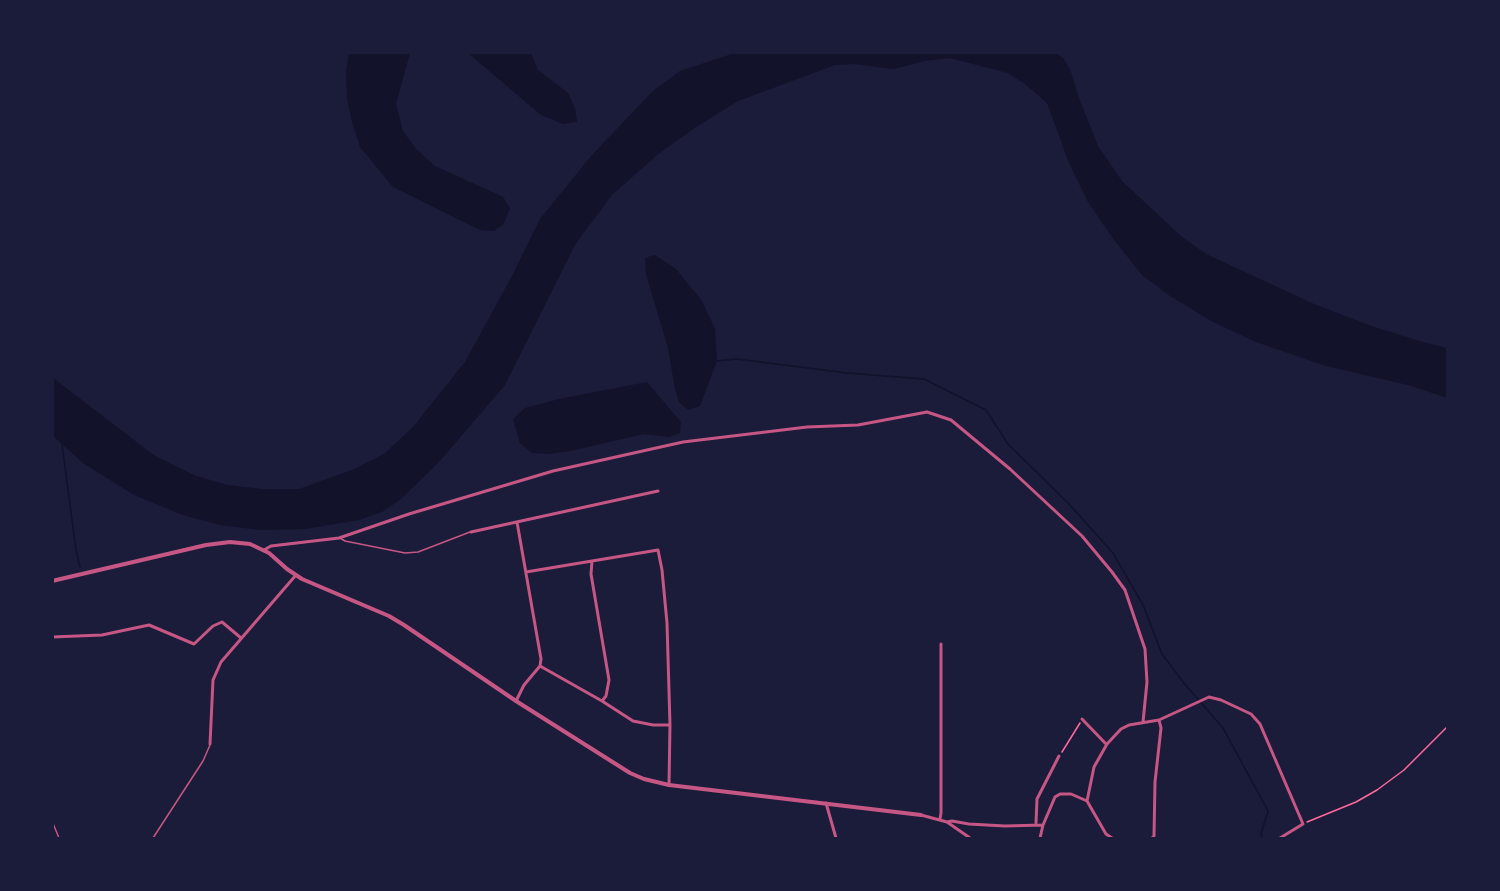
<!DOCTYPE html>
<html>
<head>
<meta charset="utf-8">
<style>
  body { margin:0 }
  #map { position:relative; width:1500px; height:891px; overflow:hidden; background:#1b1b3a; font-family:"DejaVu Sans",sans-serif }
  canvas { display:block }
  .frame { position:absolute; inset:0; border:54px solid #1b1b3a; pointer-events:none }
</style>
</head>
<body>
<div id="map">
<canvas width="1500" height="891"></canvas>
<div class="frame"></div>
</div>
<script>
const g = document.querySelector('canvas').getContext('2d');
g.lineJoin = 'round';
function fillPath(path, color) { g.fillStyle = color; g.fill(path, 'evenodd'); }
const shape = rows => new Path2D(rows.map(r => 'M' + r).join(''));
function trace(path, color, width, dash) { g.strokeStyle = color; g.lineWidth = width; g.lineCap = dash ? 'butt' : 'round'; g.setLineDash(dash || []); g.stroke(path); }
fillPath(shape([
  [738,52,1056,53,1063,58,1070,69,1079,98,1098,146,1122,181,1181,236,1206,254,1314,304,1374,327,1423,342,1447,348,1447,398,1412,386,1326,366,1256,342,1213,322,1170,296,1142,275,1114,240,1088,202,1069,163,1047,103,1025,84,1008,73,950,58,925,61,894,69,854,64,835,65,738,101,696,127,657,155,612,195,576,243,505,385,438,463,401,499,382,512,359,520,305,529,260,530,220,525,183,515,134,495,83,463,53,436,53,378,155,456,196,476,228,485,262,489,299,489,352,470,384,454,413,427,465,362,512,276,540,219,592,155,653,91,680,71],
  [349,53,410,53,396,104,403,131,416,149,435,166,503,197,510,208,503,225,494,231,480,230,393,187,360,147,352,122,347,99,346,71],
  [468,53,531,53,538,70,568,93,575,108,577,122,563,124,541,115],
  [655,255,676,269,702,301,715,329,717,361,700,406,688,410,679,402,675,389,668,348,646,274,645,258],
  [647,382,681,422,680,433,669,437,644,434,571,451,548,454,532,453,520,443,513,419,525,408,559,399]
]), '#12122b');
trace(shape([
  [717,361,737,359,847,373,924,379,986,410,1008,444,1069,504,1113,553,1143,605,1162,654,1183,682,1223,728,1268,811,1261,834,1262,838],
  [62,444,76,550,80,567]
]), '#12122b', 1.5);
trace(shape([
  [1062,752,1080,723],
  [1307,822,1356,802,1377,790,1404,770,1448,726]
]), '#ff6b9d', 1.5);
trace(shape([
  [340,538,345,541,405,553,418,552,470,532],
  [52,821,59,838],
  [153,838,203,761,210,745]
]), '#c65784', 1.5);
trace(shape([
  [471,532,658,491],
  [264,550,271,546,339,538,409,514,553,471,683,442,807,427,858,425,927,412,951,420,1010,469,1082,536,1112,572,1125,590,1145,649,1147,682,1143,722],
  [526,572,658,550,662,570,667,623,670,725,653,725,633,721,602,701],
  [52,637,102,635,149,625,194,644,213,626,222,622,241,638],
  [540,666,602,701,606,696,609,680,591,574,592,561],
  [516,701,524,685,540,666,541,659,517,522],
  [1082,719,1106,744],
  [210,744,213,680,221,662,296,575],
  [669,785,670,725],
  [826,803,836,838],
  [921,815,947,822,970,838],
  [940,819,941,813,941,644],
  [947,822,952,821,969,824,1005,826,1043,825],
  [1036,823,1037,799,1059,756],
  [1040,838,1043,825,1055,797,1060,794,1071,794,1087,801],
  [1112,838,1106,834,1087,801,1094,767,1107,744,1121,729,1129,725,1159,720,1209,697,1221,700,1251,714,1260,724,1303,824,1280,838],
  [1152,838,1154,836,1155,782,1161,728,1159,720]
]), '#c65784', 3);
trace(shape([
  [52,581,206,545,230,542,250,544,269,553,287,569,302,579,389,616,404,625,516,701,630,773,644,779,669,785,921,815]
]), '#c65784', 4);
</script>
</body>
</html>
